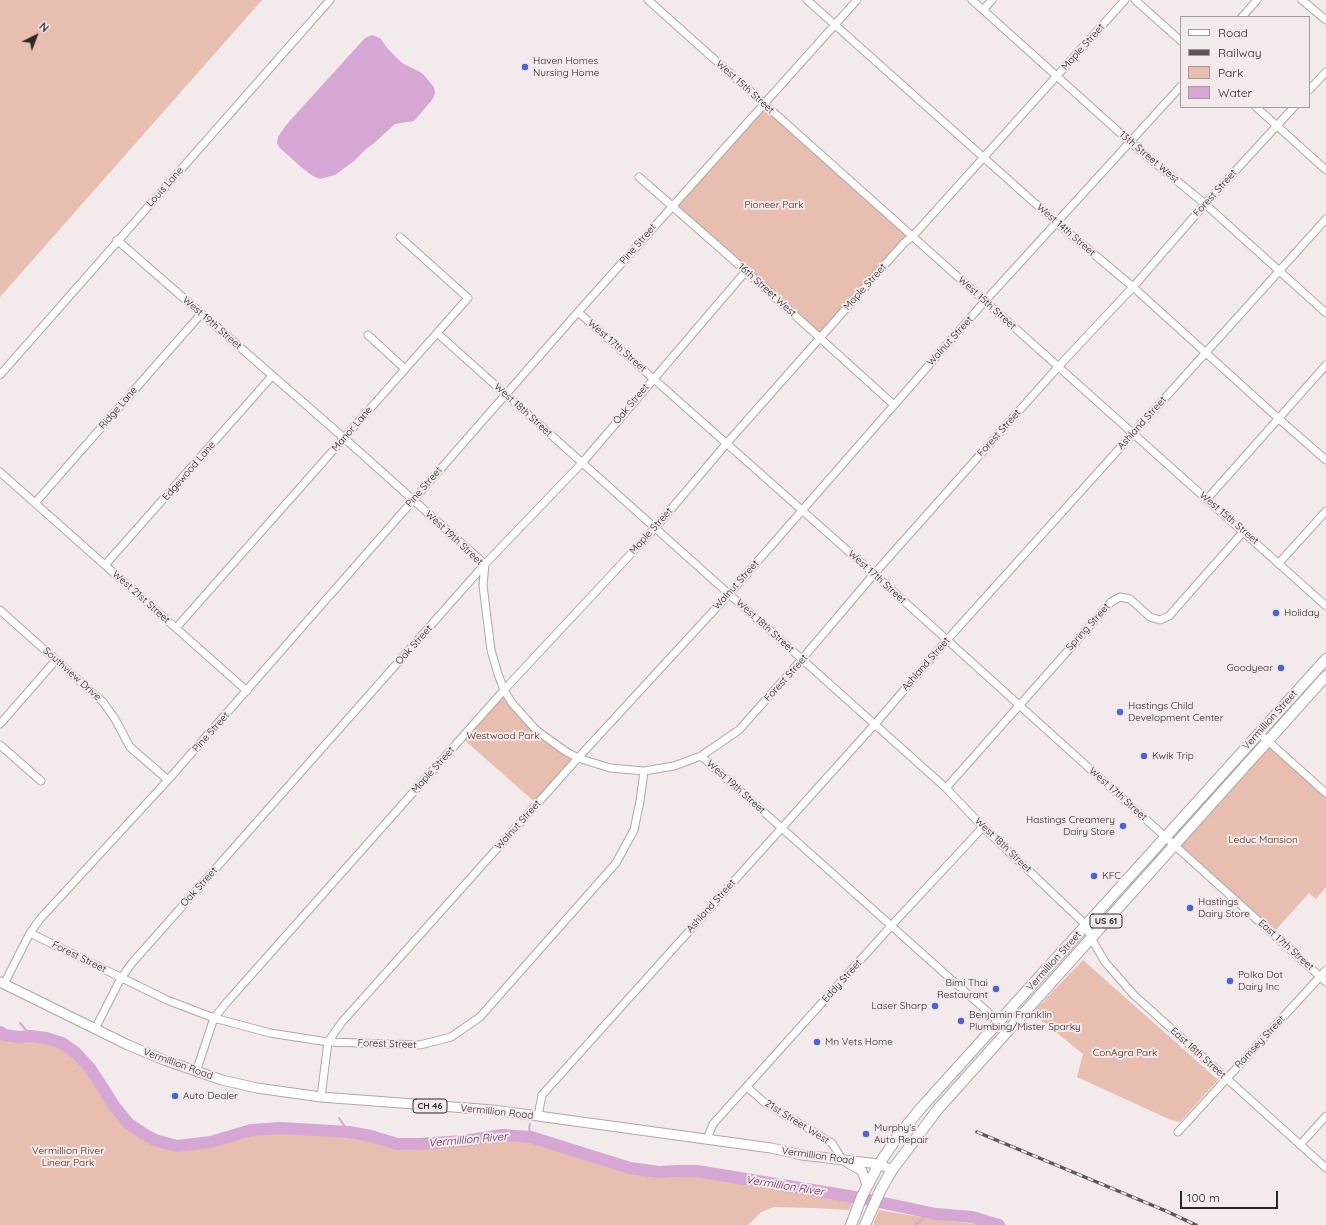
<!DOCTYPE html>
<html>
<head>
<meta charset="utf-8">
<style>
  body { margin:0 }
  #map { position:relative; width:1326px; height:1225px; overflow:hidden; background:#f3eaec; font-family:Quicksand,sans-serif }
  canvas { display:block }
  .legend { position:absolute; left:1180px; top:16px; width:130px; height:92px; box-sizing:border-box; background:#f3eaec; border:1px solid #a39c9e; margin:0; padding:5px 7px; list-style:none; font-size:12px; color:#2b2828 }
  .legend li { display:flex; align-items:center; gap:8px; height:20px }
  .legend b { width:20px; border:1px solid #a39c9e }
  .north { position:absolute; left:16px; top:16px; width:40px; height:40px; -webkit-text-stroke:3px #f3eaec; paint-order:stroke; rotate:42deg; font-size:11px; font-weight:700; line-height:16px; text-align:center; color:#2b2828 }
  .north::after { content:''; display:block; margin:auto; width:14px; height:18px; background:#2b2828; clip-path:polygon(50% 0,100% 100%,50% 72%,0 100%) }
  .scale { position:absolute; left:1180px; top:1191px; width:98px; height:18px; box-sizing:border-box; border:2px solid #2b2828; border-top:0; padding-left:5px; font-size:12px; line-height:14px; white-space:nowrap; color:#2b2828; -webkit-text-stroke:3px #f3eaec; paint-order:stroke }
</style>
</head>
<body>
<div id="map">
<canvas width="1326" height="1225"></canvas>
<ul class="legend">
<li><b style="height:5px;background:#fff"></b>Road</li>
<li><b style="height:5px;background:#5b5757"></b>Railway</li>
<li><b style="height:11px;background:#e7beaf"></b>Park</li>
<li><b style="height:11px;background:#d6a6d5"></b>Water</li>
</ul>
<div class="north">N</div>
<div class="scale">100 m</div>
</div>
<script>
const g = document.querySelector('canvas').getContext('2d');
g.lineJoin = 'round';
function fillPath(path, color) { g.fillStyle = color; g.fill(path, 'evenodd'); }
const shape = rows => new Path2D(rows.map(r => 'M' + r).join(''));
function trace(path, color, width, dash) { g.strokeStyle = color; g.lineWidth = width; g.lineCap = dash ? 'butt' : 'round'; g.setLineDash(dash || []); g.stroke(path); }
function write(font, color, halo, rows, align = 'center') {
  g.font = font + ' Quicksand,sans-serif'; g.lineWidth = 4; g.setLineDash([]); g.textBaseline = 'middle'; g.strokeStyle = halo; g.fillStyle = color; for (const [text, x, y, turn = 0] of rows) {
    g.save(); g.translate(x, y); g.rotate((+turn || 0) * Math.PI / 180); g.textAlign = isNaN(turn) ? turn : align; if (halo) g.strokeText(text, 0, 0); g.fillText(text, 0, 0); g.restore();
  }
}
fillPath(shape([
  [0,0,262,0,0,297],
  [763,104,913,236,820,337,671,206],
  [504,690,525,719,578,758,537,804,462,738],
  [1268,741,1326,793,1326,887,1316,899,1309,893,1273,933,1174,845],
  [1083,960,1218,1080,1180,1122,1171,1120,1077,1077,1083,1054,1032,1013],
  [0,1032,5,1035,18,1037,31,1036,46,1038,62,1043,76,1053,90,1068,115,1107,129,1124,144,1134,155,1140,176,1146,211,1142,251,1130,281,1128,349,1132,371,1136,397,1144,419,1144,463,1141,502,1135,531,1137,630,1168,659,1172,677,1171,697,1171,855,1197,849,1210,814,1208,774,1207,761,1212,748,1225,0,1225],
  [879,1210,939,1220,983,1225,873,1225]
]), '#e7beaf');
fillPath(shape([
  [372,35,380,38,388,49,402,63,422,73,434,87,435,94,432,100,414,121,395,124,372,145,367,148,354,161,335,175,320,179,313,176,301,167,279,147,277,143,278,137,286,125,365,38]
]), '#d6a6d5');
trace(shape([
  [20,1023,31,1036],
  [339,1118,349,1132],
  [530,1124,529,1128,531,1137],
  [915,1225,925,1217,936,1214]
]), '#d6a6d5', 2);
trace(shape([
  [0,1032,5,1035,18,1037,31,1036,46,1038,62,1043,76,1053,90,1068,115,1107,129,1124,144,1134,155,1140,177,1146,211,1142,251,1130,281,1128,349,1132,371,1136,397,1144,419,1144,463,1141,502,1135,531,1137,630,1168,659,1172,677,1171,697,1171,855,1197,936,1214,972,1217,999,1225]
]), '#d6a6d5', 12);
const minor = shape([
  [648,0,1326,606],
  [807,0,1057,223,1133,287,1279,419,1326,460],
  [972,0,1130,142,1205,204,1326,313],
  [1135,0,1181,41],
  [1302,0,1326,20],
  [983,10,992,0],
  [1242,17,1257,0],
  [1309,90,1326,72],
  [1256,107,1326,170],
  [639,177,746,271,894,405],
  [117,240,344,438,485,564,483,585,487,618,491,650,498,674,504,690,512,703,536,730,565,751,578,758,610,768,644,771,674,766,701,756,1008,1030],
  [578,312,874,574,1326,982],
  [437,333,946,788,983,827,1086,925,1091,938,1105,962,1134,995,1326,1168],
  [368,335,405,369],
  [0,375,330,0],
  [0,472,247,691],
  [1207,499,1326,365],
  [35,503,201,314],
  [1279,563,1326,511],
  [105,565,272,376],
  [0,610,103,702,115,719,130,747,168,780],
  [176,628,468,298,400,237],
  [0,724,56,660],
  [1259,733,1326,793],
  [0,745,41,781],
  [701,756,739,730,802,659,874,574,1058,367,1133,287,1205,204,1294,107],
  [946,788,1111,602,1120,597,1130,599,1150,617,1160,620,1169,616,1244,531],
  [30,933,167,1000,214,1018,270,1033,328,1042,420,1045,451,1037,480,1017,616,863,634,830,640,801,644,771],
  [4,984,30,933,40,919,168,780,578,312,857,0],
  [95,1029,121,978,132,963,485,564,582,463,746,271],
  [196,1072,214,1018,227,1002,504,690,655,528,727,443,904,243,913,236,1125,0],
  [747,1087,765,1103,832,1143,843,1161],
  [321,1097,328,1042,342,1022,578,758,729,594,985,301,1181,86],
  [538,1116,542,1095,875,724,947,640,1326,219],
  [1178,1132,1326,970],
  [707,1139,713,1124,891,926,983,827],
  [1300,1145,1326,1116]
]);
const major = shape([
  [0,982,128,1045,164,1060,222,1080,257,1088,321,1097,493,1110,538,1116,771,1148,802,1155,879,1164,892,1170],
  [848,1163,859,1169,862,1171,867,1185]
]);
const highway = shape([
  [851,1225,862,1196,879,1164,898,1136,920,1109,1326,659],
  [865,1225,881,1189,892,1170,938,1109,1326,676]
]);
trace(minor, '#afa6a8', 9);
trace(major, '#afa6a8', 11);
trace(highway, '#afa6a8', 12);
trace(minor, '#fff', 7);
trace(major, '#fff', 9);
trace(highway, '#fff', 10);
const rail = shape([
  [977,1132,1166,1211,1196,1225]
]);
trace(rail, '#5b5757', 3.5);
trace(rail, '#f3eaec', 2, [6]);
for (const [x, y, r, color] of [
  [525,67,4,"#4a63d7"],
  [1276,613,4,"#4a63d7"],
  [1281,668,4,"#4a63d7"],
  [1120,712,4,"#4a63d7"],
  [1144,756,4,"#4a63d7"],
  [1123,826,4,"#4a63d7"],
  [1094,876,4,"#4a63d7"],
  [1190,908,4,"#4a63d7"],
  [1230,981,4,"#4a63d7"],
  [996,989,4,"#4a63d7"],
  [935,1006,4,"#4a63d7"],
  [961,1021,4,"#4a63d7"],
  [817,1042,4,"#4a63d7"],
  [175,1096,4,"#4a63d7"],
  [866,1134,4,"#4a63d7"]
]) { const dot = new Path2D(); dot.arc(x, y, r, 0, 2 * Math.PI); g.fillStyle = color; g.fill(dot); trace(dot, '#f3eaec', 1.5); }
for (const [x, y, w] of [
  [1106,921,32],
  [430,1106,34]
]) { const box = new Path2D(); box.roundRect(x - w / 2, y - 7, w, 14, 3); g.fillStyle = '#f3eaec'; g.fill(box); trace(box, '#2b2828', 1); }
write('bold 9px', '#2b2828', null, [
  ["US 61",1106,921],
  ["CH 46",430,1106]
]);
write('10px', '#2b2828', '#f3eaec', [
  ["Maple Street",1083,47,-48],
  ["West 15th Street",745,87,42],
  ["13th Street West",1149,157,40],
  ["Louis Lane",165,187,-48],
  ["Forest Street",1215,193,-48],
  ["West 14th Street",1066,230,41],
  ["Pine Street",638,244,-49],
  ["Maple Street",865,287,-48],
  ["16th Street West",767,290,42],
  ["West 15th Street",987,303,42],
  ["West 19th Street",212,323,41],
  ["Walnut Street",950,341,-48],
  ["West 17th Street",617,346,41],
  ["Oak Street",631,404,-50],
  ["Ridge Lane",118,408,-49],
  ["West 18th Street",523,410,42],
  ["Ashland Street",1142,423,-48],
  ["Manor Lane",352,429,-49],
  ["Forest Street",999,433,-48],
  ["Edgewood Lane",189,471,-49],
  ["Pine Street",424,487,-49],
  ["West 15th Street",1229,518,41],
  ["Maple Street",651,531,-48],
  ["West 19th Street",454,538,43],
  ["West 17th Street",877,577,42],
  ["Walnut Street",736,585,-48],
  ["West 21st Street",141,597,42],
  ["West 18th Street",765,626,42],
  ["Spring Street",1088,627,-48],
  ["Oak Street",414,645,-48],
  ["Ashland Street",926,664,-49],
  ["Southview Drive",72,674,42],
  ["Forest Street",786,678,-48],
  ["Vermillion Street",1270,720,-48],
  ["Pine Street",211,732,-48],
  ["Maple Street",433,770,-48],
  ["West 19th Street",736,787,42],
  ["West 17th Street",1118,794,42],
  ["Walnut Street",518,825,-48],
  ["West 18th Street",1003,845,44],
  ["Oak Street",199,887,-48],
  ["Ashland Street",711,906,-48],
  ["East 17th Street",1286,945,42],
  ["Forest Street",79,957,26],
  ["Vermillion Street",1054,961,-48],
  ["Eddy Street",842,981,-48],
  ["Ramsey Street",1260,1042,-47],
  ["Forest Street",387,1044,2],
  ["East 18th Street",1198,1053,42],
  ["Vermillion Road",178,1064,20],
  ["Vermillion Road",497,1112,6],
  ["21st Street West",797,1122,32],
  ["Vermillion Road",818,1156,8]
]);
write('10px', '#2b2828', '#f3eaec', [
  ["Haven Homes",533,61],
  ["Nursing Home",533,73],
  ["Holiday",1284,613],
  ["Goodyear",1273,668,"right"],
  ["Hastings Child",1128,706],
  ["Development Center",1128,718],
  ["Kwik Trip",1152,756],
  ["Hastings Creamery",1115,820,"right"],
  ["Dairy Store",1115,832,"right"],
  ["KFC",1102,876],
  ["Hastings",1198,902],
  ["Dairy Store",1198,914],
  ["Polka Dot",1238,975],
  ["Dairy Inc",1238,987],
  ["Bimi Thai",988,983,"right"],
  ["Restaurant",988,995,"right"],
  ["Laser Sharp",927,1006,"right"],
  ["Benjamin Franklin",969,1015],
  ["Plumbing/Mister Sparky",969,1027],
  ["Mn Vets Home",825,1042],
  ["Auto Dealer",183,1096],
  ["Murphy's",874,1128],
  ["Auto Repair",874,1140]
], 'left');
write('10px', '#531b02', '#f3eaec', [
  ["Pioneer Park",774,205],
  ["Westwood Park",503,736],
  ["Leduc Mansion",1263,840],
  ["ConAgra Park",1125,1053],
  ["Vermillion River",68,1151],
  ["Linear Park",68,1163]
]);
write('italic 11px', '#5f2760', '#f3eaec', [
  ["Vermillion River",468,1140,-5],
  ["Vermillion River",785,1186,9]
]);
</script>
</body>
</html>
